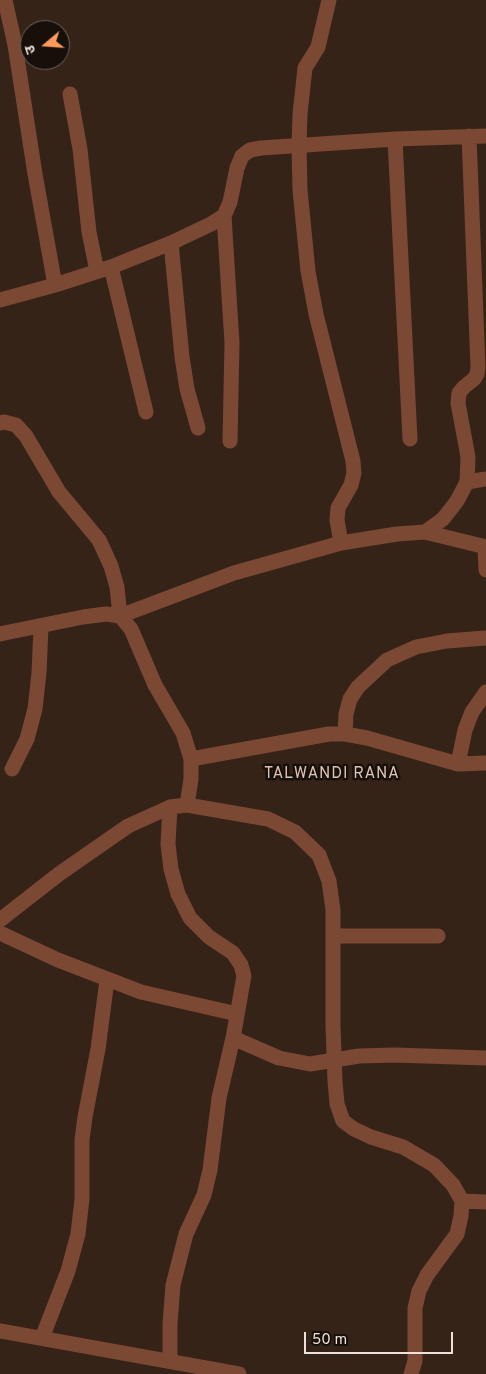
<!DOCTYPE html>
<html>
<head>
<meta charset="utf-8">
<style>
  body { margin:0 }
  #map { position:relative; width:486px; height:1374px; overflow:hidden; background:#352318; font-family:Overpass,"Noto Sans Devanagari",sans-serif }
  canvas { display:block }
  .north { position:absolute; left:20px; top:20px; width:50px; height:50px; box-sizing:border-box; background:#170f0a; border:1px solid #6d635d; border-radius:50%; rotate:252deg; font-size:14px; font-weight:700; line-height:20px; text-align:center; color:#ede1d9 }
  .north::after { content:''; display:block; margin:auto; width:18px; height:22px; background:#ff9b5a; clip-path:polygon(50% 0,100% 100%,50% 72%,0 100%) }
  .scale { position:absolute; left:304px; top:1332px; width:149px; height:22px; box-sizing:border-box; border:2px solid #ede1d9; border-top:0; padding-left:6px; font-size:15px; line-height:18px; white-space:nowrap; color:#ede1d9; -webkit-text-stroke:4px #170f0a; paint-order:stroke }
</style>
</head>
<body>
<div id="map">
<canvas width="486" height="1374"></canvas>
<div class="north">उ</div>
<div class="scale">50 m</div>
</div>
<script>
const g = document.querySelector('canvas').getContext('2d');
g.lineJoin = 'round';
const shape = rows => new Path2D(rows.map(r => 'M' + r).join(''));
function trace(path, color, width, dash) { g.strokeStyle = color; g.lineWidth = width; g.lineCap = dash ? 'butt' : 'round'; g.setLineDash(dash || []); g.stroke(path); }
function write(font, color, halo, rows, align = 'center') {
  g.font = font + ' Overpass,sans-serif'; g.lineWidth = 5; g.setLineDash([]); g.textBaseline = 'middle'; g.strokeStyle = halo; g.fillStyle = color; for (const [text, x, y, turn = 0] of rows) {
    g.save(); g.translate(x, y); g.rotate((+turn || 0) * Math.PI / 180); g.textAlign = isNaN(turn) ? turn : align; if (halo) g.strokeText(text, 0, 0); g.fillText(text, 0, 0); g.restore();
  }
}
trace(shape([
  [5,0,15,45,35,174,55,285],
  [329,0,318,47,305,68,300,114,299,146,300,190,308,271,316,314,353,461,354,473,351,485,338,508,337,520,341,543],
  [70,94,80,149,89,232,97,271],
  [395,139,410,439],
  [224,216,232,343,230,441],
  [171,243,182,357,187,389,198,428],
  [111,267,146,412],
  [0,300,55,285,111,267,171,243,211,224,224,216,230,202,237,168,242,156,250,150,261,148,395,139,486,136],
  [0,423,4,422,16,425,26,436,59,492,99,540,111,566,117,587,120,616,234,573,341,543,397,534,425,532,486,547],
  [467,482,486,479],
  [425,532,443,519,457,501,467,482,468,457,458,403,459,393,464,387,474,379,477,374,478,367,469,136],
  [485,547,486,570],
  [0,634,83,617,106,614,120,616,131,629,155,685,183,733,191,759,191,779,187,805],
  [345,734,346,714,350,699,358,687,387,660,416,647,447,641,485,638],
  [191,759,329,734,345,734,367,738,458,764,486,763],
  [458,764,465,730,472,712,486,692],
  [12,769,27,739,35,709,39,673,41,627],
  [170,807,168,844,171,869,178,894,190,918,209,937,233,953,241,965,244,976,233,1038,219,1098,210,1170,204,1195,186,1234,173,1285,170,1324,170,1361],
  [0,920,59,874,128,826,170,807,187,805,268,819,295,832,319,855,329,881,333,910,333,1026,335,1081,337,1104,343,1121,354,1129,371,1137,403,1147,434,1165,453,1185,462,1201,461,1216,457,1234,427,1275,419,1291,415,1308,415,1361,411,1374],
  [0,933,58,960,141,992,237,1014],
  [333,936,438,936],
  [233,1038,279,1058,310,1064,359,1056,395,1055,486,1058],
  [462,1201,486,1202],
  [0,1331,239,1374],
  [42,1338,68,1271,78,1234,82,1199,82,1140,85,1117,98,1049,107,980]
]), '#7b4834', 15);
g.letterSpacing = '1px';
write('16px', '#ddc4b6', '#170f0a', [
  ["TALWANDI RANA",332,775]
]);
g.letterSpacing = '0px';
</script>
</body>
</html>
